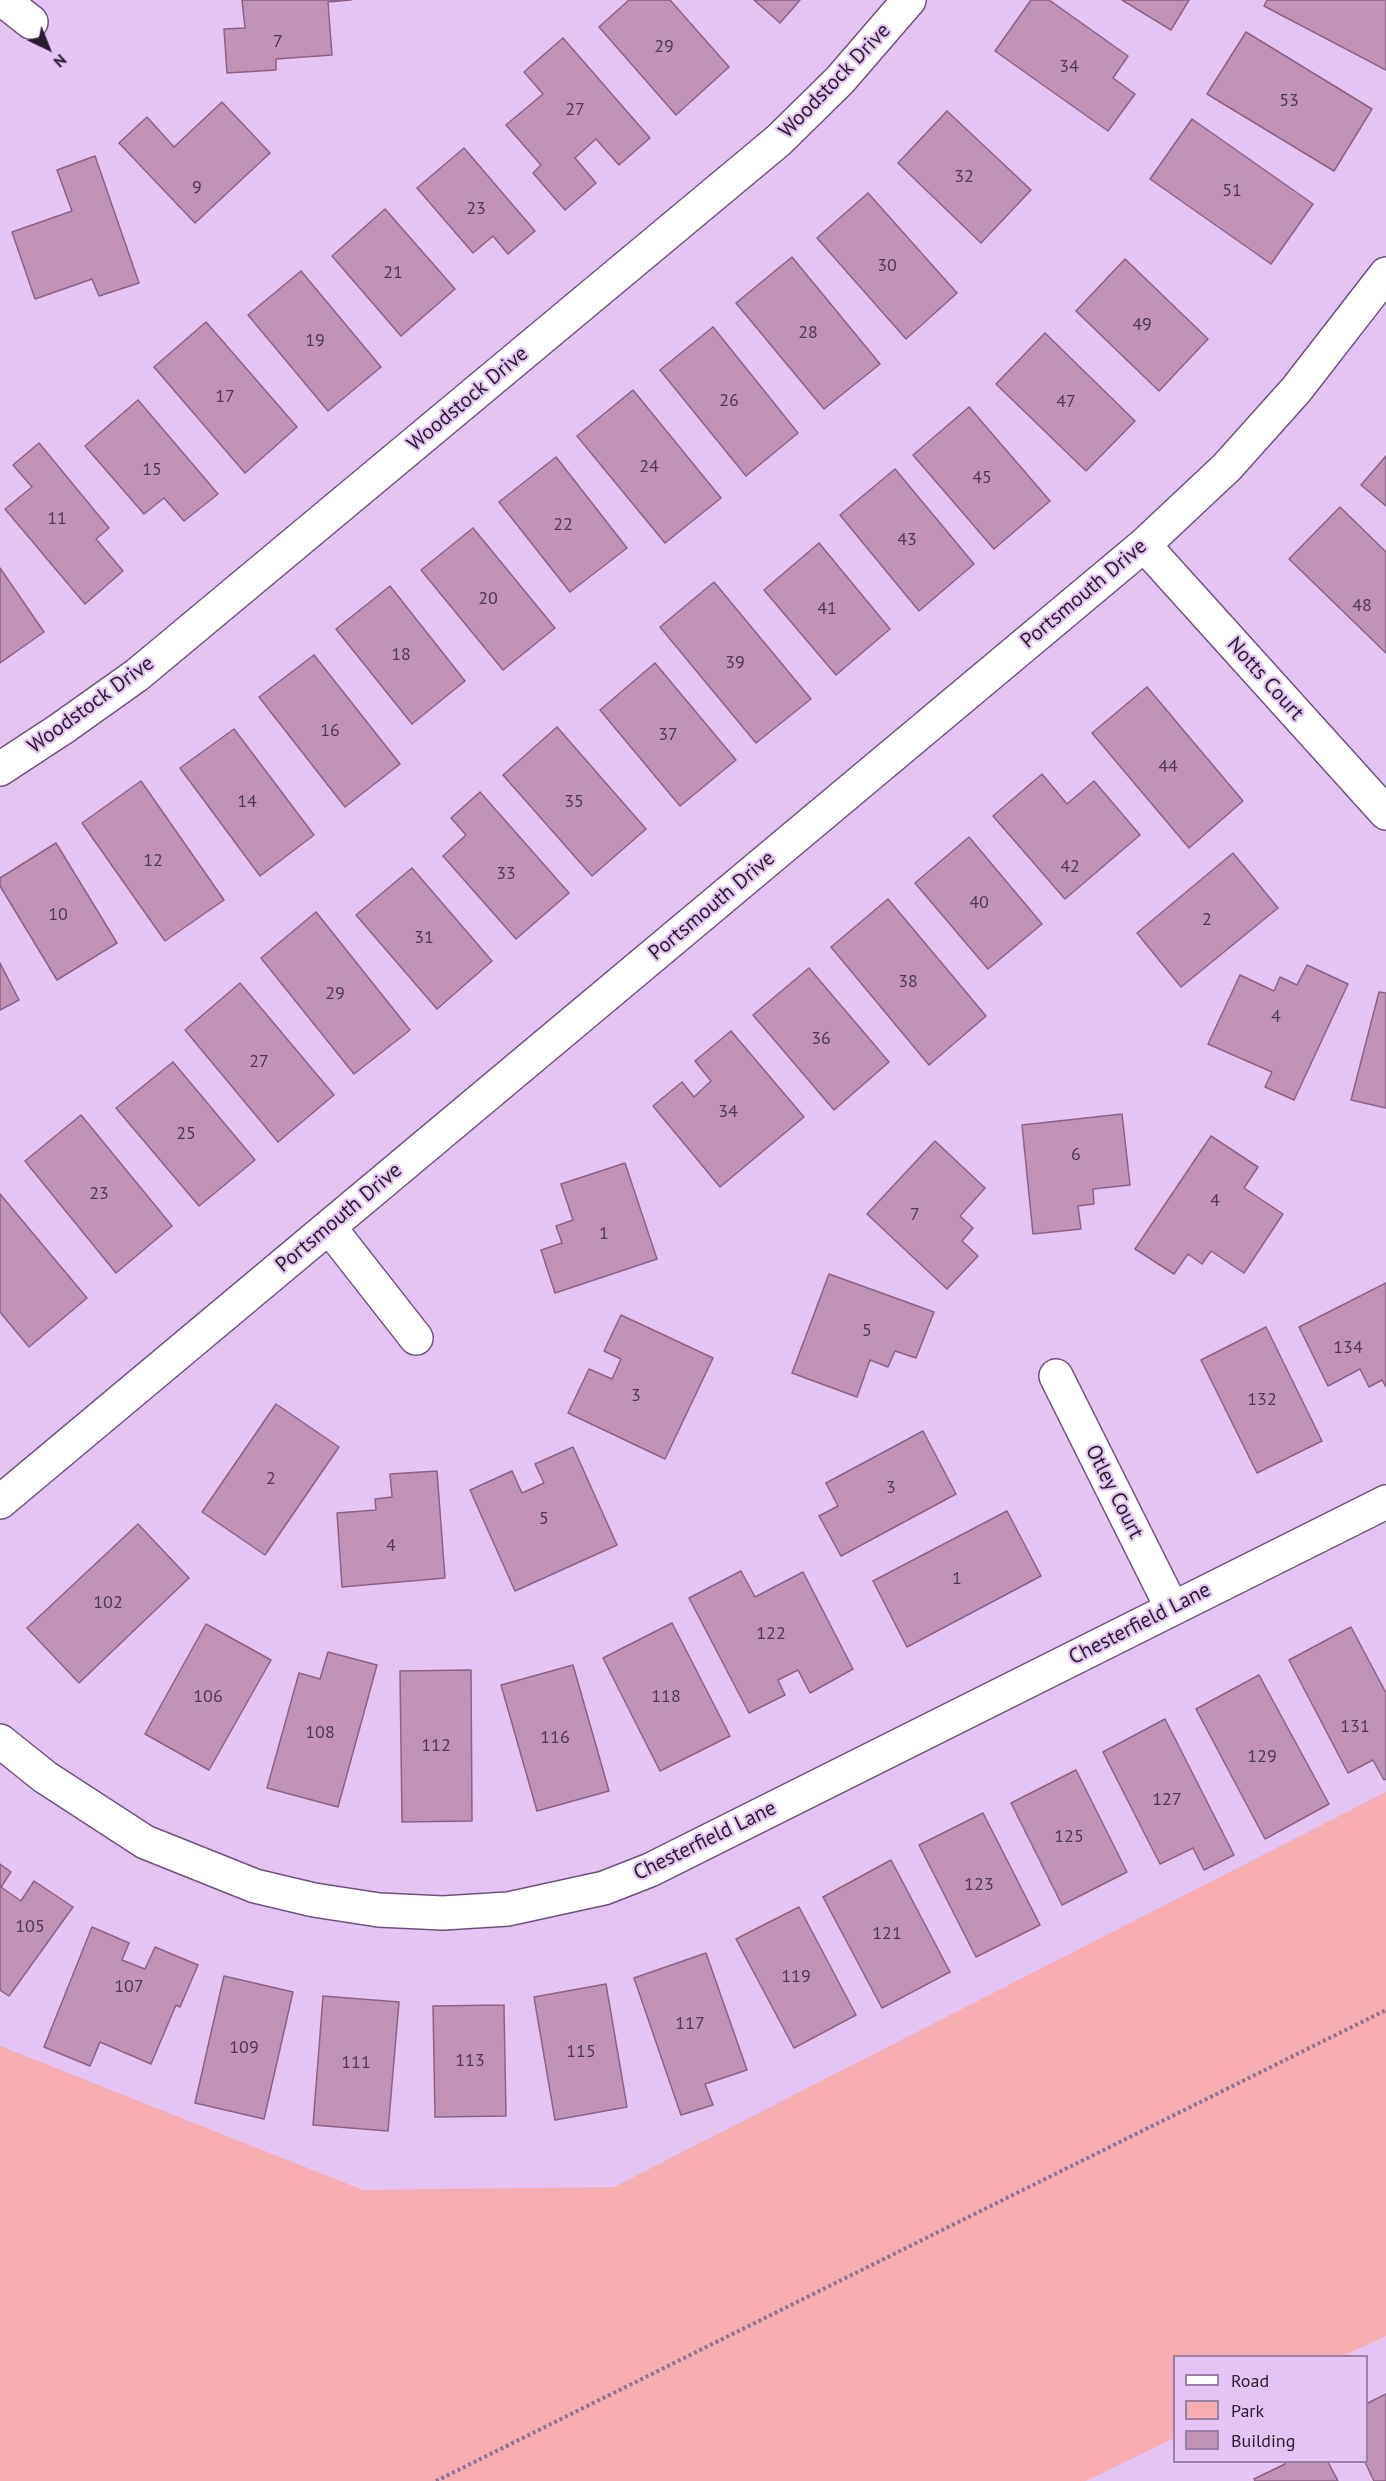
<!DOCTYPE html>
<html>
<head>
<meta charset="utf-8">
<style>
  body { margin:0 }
  #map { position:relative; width:1386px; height:2481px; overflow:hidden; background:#e3c4f3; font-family:"PT Sans",sans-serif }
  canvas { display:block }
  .legend { position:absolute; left:1173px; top:2355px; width:195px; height:108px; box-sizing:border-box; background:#e3c4f3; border:2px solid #9881a4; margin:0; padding:8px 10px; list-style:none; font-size:18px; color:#281c2e }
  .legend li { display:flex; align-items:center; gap:12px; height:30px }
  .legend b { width:30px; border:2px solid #9881a4 }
  .north { position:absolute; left:18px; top:18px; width:60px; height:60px; -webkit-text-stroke:4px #e3c4f3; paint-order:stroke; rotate:137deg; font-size:16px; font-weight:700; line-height:24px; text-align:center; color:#281c2e }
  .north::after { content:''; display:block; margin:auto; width:21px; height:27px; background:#281c2e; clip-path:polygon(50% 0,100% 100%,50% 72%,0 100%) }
</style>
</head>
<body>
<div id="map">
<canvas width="1386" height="2481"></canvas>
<ul class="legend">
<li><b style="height:8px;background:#fff"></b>Road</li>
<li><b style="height:16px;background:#f6acb1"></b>Park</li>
<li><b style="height:16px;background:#c193b7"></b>Building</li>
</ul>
<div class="north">N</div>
</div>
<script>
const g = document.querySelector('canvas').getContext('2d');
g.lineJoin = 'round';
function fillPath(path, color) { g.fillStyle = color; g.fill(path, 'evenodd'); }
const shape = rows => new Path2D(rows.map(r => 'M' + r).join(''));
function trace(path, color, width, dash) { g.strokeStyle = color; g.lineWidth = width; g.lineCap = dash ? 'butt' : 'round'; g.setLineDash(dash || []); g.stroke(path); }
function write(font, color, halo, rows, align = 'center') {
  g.font = font + ' "PT Sans",sans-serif'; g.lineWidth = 4.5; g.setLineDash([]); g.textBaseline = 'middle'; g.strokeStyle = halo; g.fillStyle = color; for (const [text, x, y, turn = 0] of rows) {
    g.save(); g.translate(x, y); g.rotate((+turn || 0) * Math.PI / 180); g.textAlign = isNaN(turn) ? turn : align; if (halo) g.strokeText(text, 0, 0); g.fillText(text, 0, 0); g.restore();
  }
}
fillPath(shape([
  [1386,1792,1386,2336,1343,2356,1174,2356,1174,2438,1086,2481,0,2481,0,2046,363,2190,614,2187]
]), '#f6acb1');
const building = shape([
  [242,0,351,0,328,2,332,55,276,59,276,70,227,73,224,29,245,28,242,0],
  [629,0,670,0,729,67,676,115,599,27,629,0],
  [754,0,800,0,780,23,754,0],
  [1031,0,1049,0,1128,56,1113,78,1135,94,1108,131,995,51,1031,0],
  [1122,0,1189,0,1171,30,1122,0],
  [1267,0,1386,0,1386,70,1264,6,1267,0],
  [1246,32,1372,109,1334,171,1207,94,1246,32],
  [563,38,650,138,619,165,596,139,575,158,596,183,565,210,533,173,541,165,506,125,543,94,524,72,563,38],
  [222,102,270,153,195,223,119,143,147,117,174,147,222,102],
  [947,111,1031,190,981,243,898,163,947,111],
  [1192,119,1313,204,1271,264,1150,179,1192,119],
  [464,148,535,231,508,254,493,236,473,253,417,188,464,148],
  [95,156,139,283,99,296,92,279,35,299,12,232,72,211,57,170,95,156],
  [868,193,957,293,906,339,817,238,868,193],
  [385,209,455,289,401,336,332,256,385,209],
  [792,257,880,364,824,409,736,303,792,257],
  [1125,259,1208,339,1159,391,1076,311,1125,259],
  [301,271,381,367,328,411,248,315,301,271],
  [206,322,297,427,245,473,154,367,206,322],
  [713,327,798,433,746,476,660,370,713,327],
  [1045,333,1135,421,1086,471,996,384,1045,333],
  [633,390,721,498,665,543,577,436,633,390],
  [138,400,218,494,184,521,164,498,144,514,85,446,138,400],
  [969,407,1050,501,994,549,913,455,969,407],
  [39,443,109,528,96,539,123,571,85,604,5,509,32,487,13,465,39,443],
  [1386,456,1386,506,1361,485,1386,456],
  [556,457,627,548,570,592,499,502,556,457],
  [895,469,974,564,919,611,840,515,895,469],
  [1340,507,1386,552,1386,653,1289,559,1340,507],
  [473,528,555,628,503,670,421,570,473,528],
  [819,543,890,629,836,675,764,590,819,543],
  [0,568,44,632,0,663,0,568],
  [714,582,811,699,756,743,660,627,714,582],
  [390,586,465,681,412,724,336,629,390,586],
  [314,655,400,764,345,807,259,697,314,655],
  [655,663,736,760,680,806,600,710,655,663],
  [1147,687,1243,801,1189,848,1092,733,1147,687],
  [557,727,646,829,592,876,503,775,557,727],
  [234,729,314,835,260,876,180,768,234,729],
  [1042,774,1067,804,1094,781,1140,835,1065,899,993,816,1042,774],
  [141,781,224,900,165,941,82,823,141,781],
  [480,792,569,893,516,939,443,856,466,835,451,818,480,792],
  [969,837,1042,924,988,969,915,883,969,837],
  [56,843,117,943,57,980,0,886,0,878,56,843],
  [1233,853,1278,908,1181,987,1137,933,1233,853],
  [412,868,492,961,437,1009,356,915,412,868],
  [888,899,986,1016,929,1065,831,947,888,899],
  [316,912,410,1030,354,1074,261,958,316,912],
  [0,963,19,1000,0,1010,0,963],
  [1307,965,1348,984,1294,1100,1265,1087,1272,1072,1208,1044,1240,975,1274,991,1280,977,1297,985,1307,965],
  [809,968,889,1062,834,1110,753,1015,809,968],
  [240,983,334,1095,278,1142,185,1030,240,983],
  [1379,992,1386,993,1386,1108,1351,1100,1379,992],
  [731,1031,804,1117,720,1187,653,1106,682,1082,694,1097,711,1081,695,1061,731,1031],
  [173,1062,255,1160,199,1206,116,1108,173,1062],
  [1122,1114,1130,1185,1093,1189,1094,1204,1078,1206,1081,1229,1033,1234,1022,1125,1122,1114],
  [81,1115,172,1226,116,1273,25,1161,81,1115],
  [1211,1136,1258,1167,1244,1188,1283,1214,1244,1273,1211,1251,1202,1264,1188,1254,1174,1274,1135,1249,1211,1136],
  [935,1141,985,1188,960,1216,973,1228,962,1241,978,1256,947,1289,867,1214,935,1141],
  [625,1163,657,1259,555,1293,541,1250,562,1243,556,1226,573,1220,561,1184,625,1163],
  [0,1194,87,1298,29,1347,0,1312,0,1194],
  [829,1274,934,1312,916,1358,895,1351,888,1367,870,1360,857,1397,792,1373,829,1274],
  [1386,1283,1386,1387,1382,1380,1369,1387,1360,1369,1328,1386,1299,1327,1386,1283],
  [621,1315,713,1358,665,1459,568,1413,589,1369,612,1379,621,1359,604,1351,621,1315],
  [1266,1327,1322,1441,1257,1473,1201,1360,1266,1327],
  [276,1404,339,1447,265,1555,202,1512,276,1404],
  [923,1431,956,1494,841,1556,819,1516,838,1506,826,1483,923,1431],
  [573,1447,617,1545,515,1591,470,1490,512,1471,522,1493,544,1483,535,1464,573,1447],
  [437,1471,445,1578,342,1587,337,1513,376,1510,375,1499,392,1497,390,1474,437,1471],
  [1007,1511,1041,1576,907,1647,873,1581,1007,1511],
  [138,1524,189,1578,79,1683,27,1628,138,1524],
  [741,1571,755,1597,803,1572,853,1669,810,1693,798,1670,778,1680,785,1695,749,1713,689,1598,741,1571],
  [672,1623,730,1736,660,1771,603,1658,672,1623],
  [206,1624,271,1660,209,1770,145,1734,206,1624],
  [1351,1627,1386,1693,1386,1779,1384,1780,1373,1760,1348,1773,1289,1660,1351,1627],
  [328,1652,377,1665,338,1807,267,1788,299,1673,320,1679,328,1652],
  [573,1665,609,1791,537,1811,501,1685,573,1665],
  [471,1670,472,1821,402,1822,400,1671,471,1670],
  [1259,1675,1329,1804,1265,1839,1196,1709,1259,1675],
  [1165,1719,1234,1855,1204,1870,1193,1848,1160,1864,1103,1752,1165,1719],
  [1076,1770,1127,1872,1062,1905,1011,1803,1076,1770],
  [983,1813,1040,1925,976,1957,919,1845,983,1813],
  [891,1860,950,1972,882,2008,823,1897,891,1860],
  [0,1864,11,1872,1,1887,21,1901,34,1881,73,1907,9,1996,0,1990,0,1864],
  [799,1907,856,2015,794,2048,736,1939,799,1907],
  [92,1927,129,1943,122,1960,145,1969,155,1947,198,1965,180,2007,176,2005,151,2064,100,2042,90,2066,44,2047,92,1927],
  [706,1953,747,2070,705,2084,713,2105,681,2115,634,1978,706,1953],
  [224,1976,293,1992,264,2119,195,2103,224,1976],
  [606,1984,627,2107,555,2120,534,1997,606,1984],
  [323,1996,399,2002,388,2131,313,2125,323,1996],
  [504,2005,506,2116,435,2117,433,2006,504,2005],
  [1386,2394,1386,2481,1374,2481,1365,2462,1366,2462,1366,2404,1386,2394],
  [1284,2462,1328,2462,1338,2481,1255,2481,1254,2479,1285,2464,1284,2462]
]);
fillPath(building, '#c193b7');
trace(building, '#8d6284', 1.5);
const minor = shape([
  [3,0,31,22],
  [1144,545,1386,813],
  [0,769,61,729,137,675,779,140,840,80,909,0],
  [329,1227,416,1338],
  [1056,1376,1172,1608],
  [0,1502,1144,545,1227,467,1296,390,1386,274],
  [0,1741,45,1777,145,1842,255,1886,314,1900,379,1910,443,1913,508,1909,604,1888,650,1870,1386,1502]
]);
trace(minor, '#6e527c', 36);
trace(shape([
  [436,2481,1386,2010]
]), '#8b7596', 4, [3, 3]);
trace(minor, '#fff', 33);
write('18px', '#4e3a50', null, [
  ["7",278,42],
  ["29",664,47],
  ["34",1069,67],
  ["53",1289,101],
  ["27",575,110],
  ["32",964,177],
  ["9",197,188],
  ["51",1232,191],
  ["23",476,209],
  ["30",887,266],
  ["21",393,273],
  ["49",1142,325],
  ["28",808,333],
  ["19",315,341],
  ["17",225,397],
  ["26",729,401],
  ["47",1066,402],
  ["24",649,467],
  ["15",152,470],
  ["45",982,478],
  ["11",57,519],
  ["22",563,525],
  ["43",907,540],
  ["20",488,599],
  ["48",1362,606],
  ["41",827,609],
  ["18",401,655],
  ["39",735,663],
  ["16",330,731],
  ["37",668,735],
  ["44",1168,767],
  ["14",247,802],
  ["35",574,802],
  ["12",153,861],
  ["42",1070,867],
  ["33",506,874],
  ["40",979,903],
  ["10",58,915],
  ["2",1207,920],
  ["31",424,938],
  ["38",908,982],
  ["29",335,994],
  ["4",1276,1017],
  ["36",821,1039],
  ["27",259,1062],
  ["34",728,1112],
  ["25",186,1134],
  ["6",1076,1155],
  ["23",99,1194],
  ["4",1215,1201],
  ["7",915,1215],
  ["1",604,1234],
  ["5",867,1331],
  ["134",1348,1348],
  ["3",636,1396],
  ["132",1262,1400],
  ["2",271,1479],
  ["3",891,1488],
  ["5",544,1519],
  ["4",391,1546],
  ["1",957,1579],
  ["102",108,1603],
  ["122",771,1634],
  ["106",208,1697],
  ["118",666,1697],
  ["131",1355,1727],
  ["108",320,1733],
  ["116",555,1738],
  ["112",436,1746],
  ["129",1262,1757],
  ["127",1167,1800],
  ["125",1069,1837],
  ["123",979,1885],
  ["105",30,1927],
  ["121",887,1934],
  ["119",796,1977],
  ["107",129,1987],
  ["117",690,2024],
  ["109",244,2048],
  ["115",581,2052],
  ["113",470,2061],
  ["111",356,2063]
]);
write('21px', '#281c2e', '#e3c4f3', [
  ["Woodstock Drive",835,81,-46],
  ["Woodstock Drive",468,399,-40],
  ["Portsmouth Drive",1084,594,-40],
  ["Notts Court",1265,679,48],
  ["Woodstock Drive",91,705,-36],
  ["Portsmouth Drive",712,906,-40],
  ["Portsmouth Drive",339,1218,-40],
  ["Otley Court",1114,1492,63],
  ["Chesterfield Lane",1140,1624,-27],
  ["Chesterfield Lane",705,1841,-26]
]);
</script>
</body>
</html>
